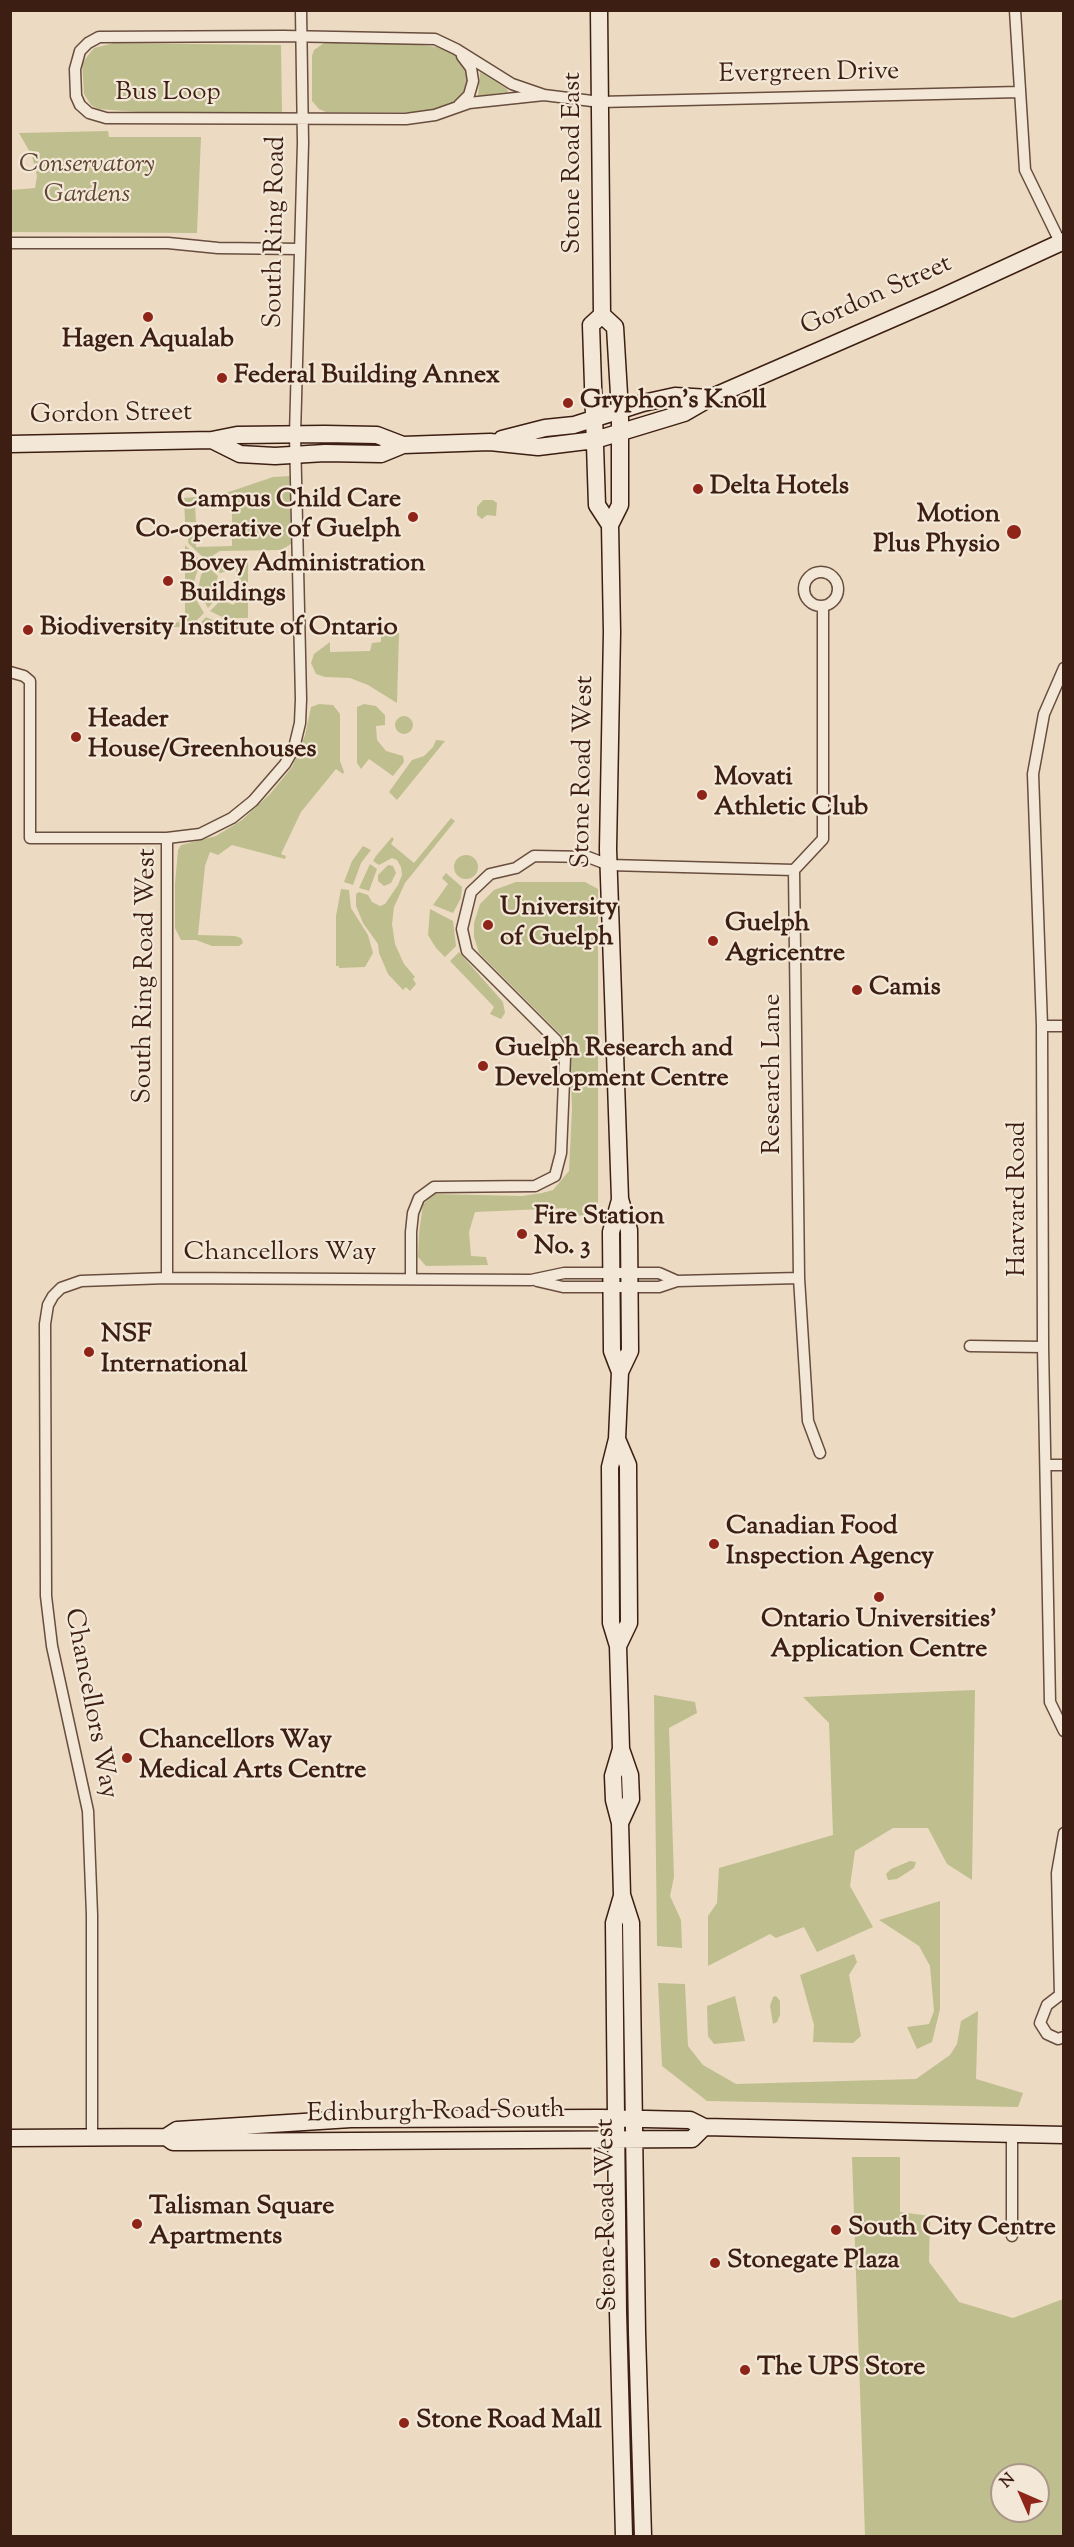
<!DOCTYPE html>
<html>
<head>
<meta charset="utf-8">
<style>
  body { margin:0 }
  #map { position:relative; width:1074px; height:2547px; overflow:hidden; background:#ecdbc2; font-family:"Sorts Mill Goudy",serif }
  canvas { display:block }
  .frame { position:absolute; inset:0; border:12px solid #3d1e12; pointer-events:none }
  .north { position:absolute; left:990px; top:2463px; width:60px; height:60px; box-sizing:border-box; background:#f3e8d7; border:2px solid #aa9788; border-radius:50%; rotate:315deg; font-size:16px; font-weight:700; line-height:24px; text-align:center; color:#3d1e12 }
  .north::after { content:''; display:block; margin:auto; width:21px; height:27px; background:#8f2418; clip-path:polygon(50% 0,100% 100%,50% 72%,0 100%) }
</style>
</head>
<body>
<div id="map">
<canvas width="1074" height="2547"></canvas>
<div class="frame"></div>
<div class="north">N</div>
</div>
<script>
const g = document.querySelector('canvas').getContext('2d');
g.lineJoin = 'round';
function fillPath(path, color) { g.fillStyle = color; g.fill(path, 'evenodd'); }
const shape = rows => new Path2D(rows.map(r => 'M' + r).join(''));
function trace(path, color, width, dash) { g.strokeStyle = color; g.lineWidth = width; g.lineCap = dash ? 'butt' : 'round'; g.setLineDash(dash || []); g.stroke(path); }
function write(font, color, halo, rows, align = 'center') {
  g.font = font + ' "Sorts Mill Goudy",serif'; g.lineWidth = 4.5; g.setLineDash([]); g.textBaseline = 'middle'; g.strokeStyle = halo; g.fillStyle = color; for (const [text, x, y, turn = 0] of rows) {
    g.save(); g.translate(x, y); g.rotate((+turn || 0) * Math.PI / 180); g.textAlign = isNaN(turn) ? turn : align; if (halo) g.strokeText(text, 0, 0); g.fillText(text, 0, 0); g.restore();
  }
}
fillPath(shape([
  [114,43,281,45,282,112,139,112,98,109,91,105,84,94,82,63,94,48],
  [324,43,414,44,436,47,453,53,463,62,468,72,467,90,458,101,426,112,326,112,319,109,312,101,312,56,314,50],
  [480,72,507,89,508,92,478,96],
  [108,131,109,137,201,137,197,233,11,232,11,190,35,188,37,176,32,156,19,133],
  [290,476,291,544,281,550,220,551,206,560,188,543,189,529,195,529,196,547,232,546,232,505,195,505,196,522,185,522,184,498,220,495,273,477],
  [483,500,493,500,497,503,496,516,487,515,482,519,477,515,477,507],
  [185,545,203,563,197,572,194,582,194,596,204,613,190,627,171,627,170,626,174,623,179,622,180,618,185,617],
  [229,557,248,557,248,618,224,618,210,611,221,600,234,605,239,587,236,569,220,573,212,565,218,560],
  [207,566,218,576,214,589,218,597,208,608,201,596,199,585,201,575],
  [206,617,222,624,261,626,261,629,194,629],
  [399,633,397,703,368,685,350,678,325,677,316,674,311,663,314,654,330,642,330,652,370,651,372,643,381,642,381,634],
  [319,704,333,705,340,714,340,761,344,772,343,774,336,769,301,812,281,854,286,856,285,859,232,845,218,855,210,852,205,866,198,935,235,936,241,938,243,943,239,946,212,946,196,940,181,940,175,928,175,884,178,850,181,845,216,836,242,820,270,794,292,767,305,735,311,707],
  [364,704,376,706,385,715,385,725,376,726,377,740,386,751,403,756,404,762,393,776,369,759,361,769,357,763,357,707],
  '395 725a9 9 0 1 1 18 0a9 9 0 1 1-18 0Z',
  [436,740,445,741,397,800,389,792,412,760,424,756,433,747],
  [451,818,455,821,405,883,394,907,392,924,395,944,404,964,415,977,413,979,416,984,410,991,406,987,403,990,388,974,379,953,378,944,363,923,356,906,356,894,359,892,368,895,372,902,380,906,385,904,398,885,402,875,401,867,397,860,392,858,379,865,373,861,376,856,392,837,394,839,391,844,414,863],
  [363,846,371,850,361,863,353,885,344,882,352,861],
  '454 867a12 12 0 1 1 24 0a12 12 0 1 1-24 0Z',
  [370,864,377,869,369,891,359,888],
  [388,865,393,866,396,873,391,883,384,886,378,881,378,875],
  [446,873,462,887,461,898,453,913,433,905,448,884,442,878],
  [516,882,585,882,598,889,598,1215,567,1216,567,1208,475,1212,469,1232,471,1256,486,1257,488,1265,426,1266,418,1257,419,1233,423,1204,435,1194,522,1196,542,1193,553,1190,569,1171,572,1109,570,1052,567,1041,479,953,474,937,474,923,480,904,494,890],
  [341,889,349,890,351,908,368,935,373,953,365,967,339,968,339,966,336,966,336,916],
  [430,909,453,921,456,946,445,957,436,948,428,935],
  [459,952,503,1002,505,1013,501,1019,490,1014,494,1007,450,961],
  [975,1690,972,1880,947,1864,928,1828,893,1828,855,1851,850,1886,873,1927,817,1952,804,1927,776,1938,770,1934,708,1966,708,1916,717,1903,719,1868,833,1835,829,1723,803,1697],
  [654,1695,695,1702,697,1713,669,1728,674,1877,670,1896,681,1920,682,1948,657,1946],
  [910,1861,916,1862,914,1868,897,1879,888,1880,886,1874,891,1869],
  [940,1901,940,2009,932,2042,917,2049,907,2027,929,2024,934,2011,930,1966,919,1946,879,1920],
  [854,1954,857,1962,849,1975,861,2036,853,2043,813,2042,814,2025,800,1975],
  [658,1983,685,1984,688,2046,703,2065,736,2084,916,2079,950,2055,957,2044,961,2021,978,2011,976,2079,1023,2093,1018,2107,707,2101,662,2066],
  [735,1996,745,2041,714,2044,708,2036,707,2006],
  [776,1996,780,2001,780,2015,777,2022,773,2024,770,2006,773,1997],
  [852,2157,900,2157,900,2212,930,2216,929,2262,959,2302,1013,2318,1063,2299,1063,2536,865,2536],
  [1002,2475,1038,2475,1038,2511,1002,2511]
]), '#bfbe8e');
const minor = shape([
  [1015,10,1025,170,1060,242],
  [544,95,512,84,456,49,435,39,284,36,99,37,88,43,80,51,75,69,76,96,80,105,89,113,106,118,406,119,435,115,469,103,544,95,600,102,1019,92],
  [459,105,469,95,473,81,471,68,462,56],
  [10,243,168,243,218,248,300,249],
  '804 589a17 17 0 1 1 34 0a17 17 0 1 1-34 0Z',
  [1064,668,1044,714,1033,774,1042,1026,1043,1347,1050,1702,1064,1731],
  [10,672,24,676,30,681,30,838,167,838,200,834,232,818,253,801,285,764,294,748,300,723,301,699,295,435,303,143,301,10],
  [167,838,167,1278],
  [1042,1026,1064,1026],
  [411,1278,411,1232,413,1213,419,1198,434,1187,535,1186,555,1176,561,1153,565,1057,556,1040,467,951,462,929,471,892,490,874,516,868,534,856,588,857,609,865,794,870],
  [537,1281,563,1287,659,1287,677,1281,799,1278],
  [970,1346,1043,1347],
  [820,1453,808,1421,799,1278,794,870,823,839,823,606],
  [1046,1465,1064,1465],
  [1060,1995,1057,1873,1064,1833],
  [1060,1995,1047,2005,1040,2023,1047,2034,1058,2039,1064,2037],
  [92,2137,92,1915,88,1811,52,1646,46,1596,45,1324,48,1305,53,1296,61,1288,81,1281,167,1278,531,1280,564,1273,659,1273,677,1281],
  [1012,2236,1012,2134]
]);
const secondary = shape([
  [599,10,602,315,615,327,620,411,620,505,610,525,612,632,608,849,620,1199,629,1230,630,1351,620,1372,617,1439,610,1467,611,1623,618,1646,621,1749,613,1776,614,1800,620,1823,622,1895,631,1923,637,2333,643,2536],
  [602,315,591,325,597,505,610,525],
  [502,439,545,428,574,425,643,403,675,396,710,398],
  [212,440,240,454,275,456,325,453,381,454,403,445,490,442,538,447,595,440,684,413,710,398,940,298,1064,241],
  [10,444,212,440,237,435,325,434,377,435,403,445],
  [620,1200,611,1232,612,1351,620,1372],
  [617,1439,628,1465,629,1623,618,1646],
  [620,1823,631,1799,630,1775,621,1749],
  [622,1896,614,1923,618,2312,624,2536],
  [166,2137,177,2130,351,2119,601,2118,690,2120,704,2127,1064,2135],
  [10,2138,166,2137,173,2142,188,2142,692,2139,704,2127]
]);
trace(minor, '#694d3e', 13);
trace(secondary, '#3d1e12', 19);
trace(minor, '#f3e8d7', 10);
trace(secondary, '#f3e8d7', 16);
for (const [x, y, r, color] of [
  [148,317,6,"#8f2418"],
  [222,378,6,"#8f2418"],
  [568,403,6,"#8f2418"],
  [698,489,6,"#8f2418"],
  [413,517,6,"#8f2418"],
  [1014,532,8,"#8f2418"],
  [168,581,6,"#8f2418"],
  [28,630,6,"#8f2418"],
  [76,737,6,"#8f2418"],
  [702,795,6,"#8f2418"],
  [488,925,6,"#8f2418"],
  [713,941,6,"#8f2418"],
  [857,990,6,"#8f2418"],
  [483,1066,6,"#8f2418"],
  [522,1234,6,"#8f2418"],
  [89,1352,6,"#8f2418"],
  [714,1544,6,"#8f2418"],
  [879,1597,6,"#8f2418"],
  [127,1758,6,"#8f2418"],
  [137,2224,6,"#8f2418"],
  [836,2230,6,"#8f2418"],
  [715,2263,6,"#8f2418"],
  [745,2370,6,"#8f2418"],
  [404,2423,6,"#8f2418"]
]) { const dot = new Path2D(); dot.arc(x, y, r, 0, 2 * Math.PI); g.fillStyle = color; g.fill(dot); trace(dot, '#f3e8d7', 2); }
write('26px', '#3d1e12', '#f3e8d7', [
  ["Evergreen Drive",809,75,-1],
  ["Bus Loop",168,95],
  ["Stone Road East",575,163,-90],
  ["South Ring Road",277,232,-89],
  ["Gordon Street",877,297,-24],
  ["Gordon Street",111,416,-1],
  ["Stone Road West",585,772,-89],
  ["South Ring Road West",147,976,-89],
  ["Research Lane",775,1074,-90],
  ["Harvard Road",1020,1199,-90],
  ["Chancellors Way",280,1255],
  ["Chancellors Way",89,1704,79],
  ["Edinburgh Road South",436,2114,-1],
  ["Stone Road West",609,2215,-91]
]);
write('italic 26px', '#5e4631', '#f3e8d7', [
  ["Conservatory",87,167],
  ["Gardens",87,197]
]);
write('bold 26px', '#3d1e12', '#f3e8d7', [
  ["Hagen Aqualab",148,342,"center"],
  ["Federal Building Annex",234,378],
  ["Gryphon's Knoll",580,403],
  ["Delta Hotels",710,489],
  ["Campus Child Care",401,502,"right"],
  ["Co-operative of Guelph",401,532,"right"],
  ["Motion",1000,517,"right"],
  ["Plus Physio",1000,547,"right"],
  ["Bovey Administration",180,566],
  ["Buildings",180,596],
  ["Biodiversity Institute of Ontario",40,630],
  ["Header",88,722],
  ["House/Greenhouses",88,752],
  ["Movati",714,780],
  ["Athletic Club",714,810],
  ["University",500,910],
  ["of Guelph",500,940],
  ["Guelph",725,926],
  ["Agricentre",725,956],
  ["Camis",869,990],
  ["Guelph Research and",495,1051],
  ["Development Centre",495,1081],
  ["Fire Station",534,1219],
  ["No. 3",534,1249],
  ["NSF",101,1337],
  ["International",101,1367],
  ["Canadian Food",726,1529],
  ["Inspection Agency",726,1559],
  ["Ontario Universities'",879,1622,"center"],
  ["Application Centre",879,1652,"center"],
  ["Chancellors Way",139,1743],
  ["Medical Arts Centre",139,1773],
  ["Talisman Square",149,2209],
  ["Apartments",149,2239],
  ["South City Centre",848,2230],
  ["Stonegate Plaza",727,2263],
  ["The UPS Store",757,2370],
  ["Stone Road Mall",416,2423]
], 'left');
</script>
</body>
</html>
